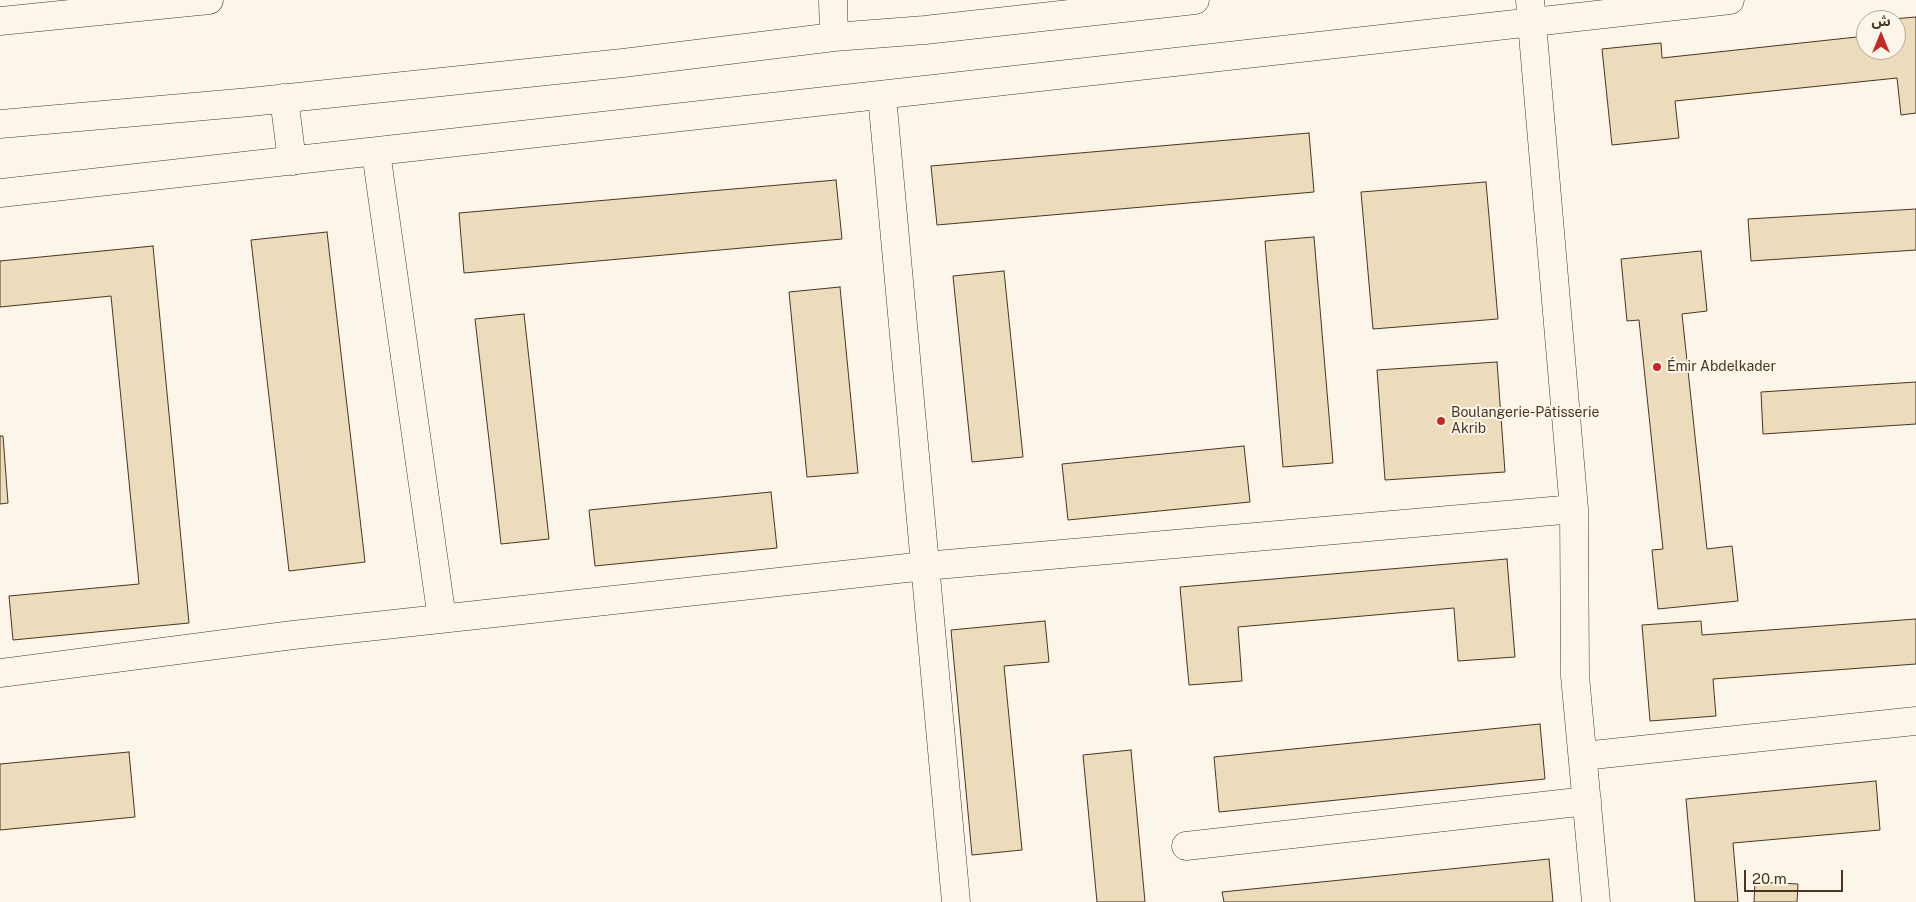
<!DOCTYPE html>
<html>
<head>
<meta charset="utf-8">
<style>
  body { margin:0 }
  #map { position:relative; width:1916px; height:902px; overflow:hidden; background:#fbf6e9; font-family:"Public Sans","Noto Sans Arabic",sans-serif }
  canvas { display:block }
  .north { position:absolute; left:1856px; top:10px; width:50px; height:50px; box-sizing:border-box; background:#fbf6e9; border:1px solid #b4a999; border-radius:50%; rotate:0deg; font-size:14px; font-weight:700; line-height:20px; text-align:center; color:#4a3520 }
  .north::after { content:''; display:block; margin:auto; width:18px; height:22px; background:#c62828; clip-path:polygon(50% 0,100% 100%,50% 72%,0 100%) }
  .scale { position:absolute; left:1744px; top:870px; width:99px; height:22px; box-sizing:border-box; border:2px solid #4a3520; border-top:0; padding-left:6px; font-size:15px; line-height:18px; white-space:nowrap; color:#4a3520; -webkit-text-stroke:4px #fbf6e9; paint-order:stroke }
</style>
</head>
<body>
<div id="map">
<canvas width="1916" height="902"></canvas>
<div class="north">ش</div>
<div class="scale">20 m</div>
</div>
<script>
const g = document.querySelector('canvas').getContext('2d');
g.lineJoin = 'round';
function fillPath(path, color) { g.fillStyle = color; g.fill(path, 'evenodd'); }
const shape = rows => new Path2D(rows.map(r => 'M' + r).join(''));
function trace(path, color, width, dash) { g.strokeStyle = color; g.lineWidth = width; g.lineCap = dash ? 'butt' : 'round'; g.setLineDash(dash || []); g.stroke(path); }
function write(font, color, halo, rows, align = 'center') {
  g.font = font + ' "Public Sans",sans-serif'; g.lineWidth = 4; g.setLineDash([]); g.textBaseline = 'middle'; g.strokeStyle = halo; g.fillStyle = color; for (const [text, x, y, turn = 0] of rows) {
    g.save(); g.translate(x, y); g.rotate((+turn || 0) * Math.PI / 180); g.textAlign = isNaN(turn) ? turn : align; if (halo) g.strokeText(text, 0, 0); g.fillText(text, 0, 0); g.restore();
  }
}
const building = shape([
  [1916,17,1916,113,1901,115,1897,78,1675,101,1679,138,1612,145,1602,49,1661,43,1662,58,1866,36,1866,50,1896,50,1896,20,1892,19,1916,17],
  [1309,133,1314,192,937,225,931,166,1309,133],
  [836,180,842,239,464,273,459,213,836,180],
  [1486,182,1498,319,1373,329,1361,192,1486,182],
  [1916,209,1916,250,1751,261,1748,219,1916,209],
  [327,232,365,562,289,571,251,240,327,232],
  [1314,237,1333,463,1283,467,1265,241,1314,237],
  [153,246,189,623,13,640,9,596,139,584,111,296,0,307,0,261,153,246],
  [1701,251,1707,311,1682,314,1707,549,1732,546,1738,601,1658,609,1652,550,1663,549,1639,320,1627,321,1621,259,1701,251],
  [1004,271,1023,457,972,462,953,276,1004,271],
  [840,287,858,473,807,477,789,292,840,287],
  [524,314,549,539,501,544,475,319,524,314],
  [1497,362,1505,472,1385,480,1377,370,1497,362],
  [1916,382,1916,424,1763,434,1761,392,1916,382],
  [0,436,3,436,8,503,0,504,0,436],
  [1244,446,1250,502,1068,520,1062,464,1244,446],
  [771,492,777,548,595,566,589,510,771,492],
  [1507,559,1515,657,1458,661,1454,608,1238,627,1242,681,1189,685,1180,587,1507,559],
  [1916,619,1916,664,1713,679,1716,716,1650,721,1642,625,1701,621,1702,635,1916,619],
  [1045,621,1049,662,1004,666,1022,850,972,855,951,630,1045,621],
  [1540,724,1545,779,1219,812,1214,757,1540,724],
  [1131,750,1145,902,1097,902,1083,755,1131,750],
  [129,752,135,817,0,830,0,764,129,752],
  [1876,781,1880,830,1733,843,1738,902,1695,902,1686,799,1876,781],
  [1549,859,1553,902,1224,902,1222,892,1549,859],
  [1755,882,1798,884,1797,902,1754,902,1755,882]
]);
fillPath(building, '#ecdcbc');
trace(building, '#4a3520', 1);
const minor = shape([
  [833,0,834,37],
  [1530,0,1574,509,1575,676,1596,902],
  [0,21,209,0],
  [882,96,956,902],
  [284,98,292,161],
  [0,124,250,102,623,63,834,37,925,30,1195,0],
  [376,152,442,619],
  [0,193,1730,0],
  [0,673,293,635,925,566,1574,509],
  [1583,756,1916,721],
  [1186,846,1587,801]
]);
trace(minor, '#4a3520', 29);
trace(minor, '#fbf6e9', 28);
for (const [x, y, r, color] of [
  [1657,367,5,"#c62828"],
  [1441,421,5,"#c62828"]
]) { const dot = new Path2D(); dot.arc(x, y, r, 0, 2 * Math.PI); g.fillStyle = color; g.fill(dot); trace(dot, '#fbf6e9', 2); }
write('14px', '#4a3520', '#fbf6e9', [
  ["Émir Abdelkader",1667,367],
  ["Boulangerie-Pâtisserie",1451,413],
  ["Akrib",1451,429]
], 'left');
</script>
</body>
</html>
